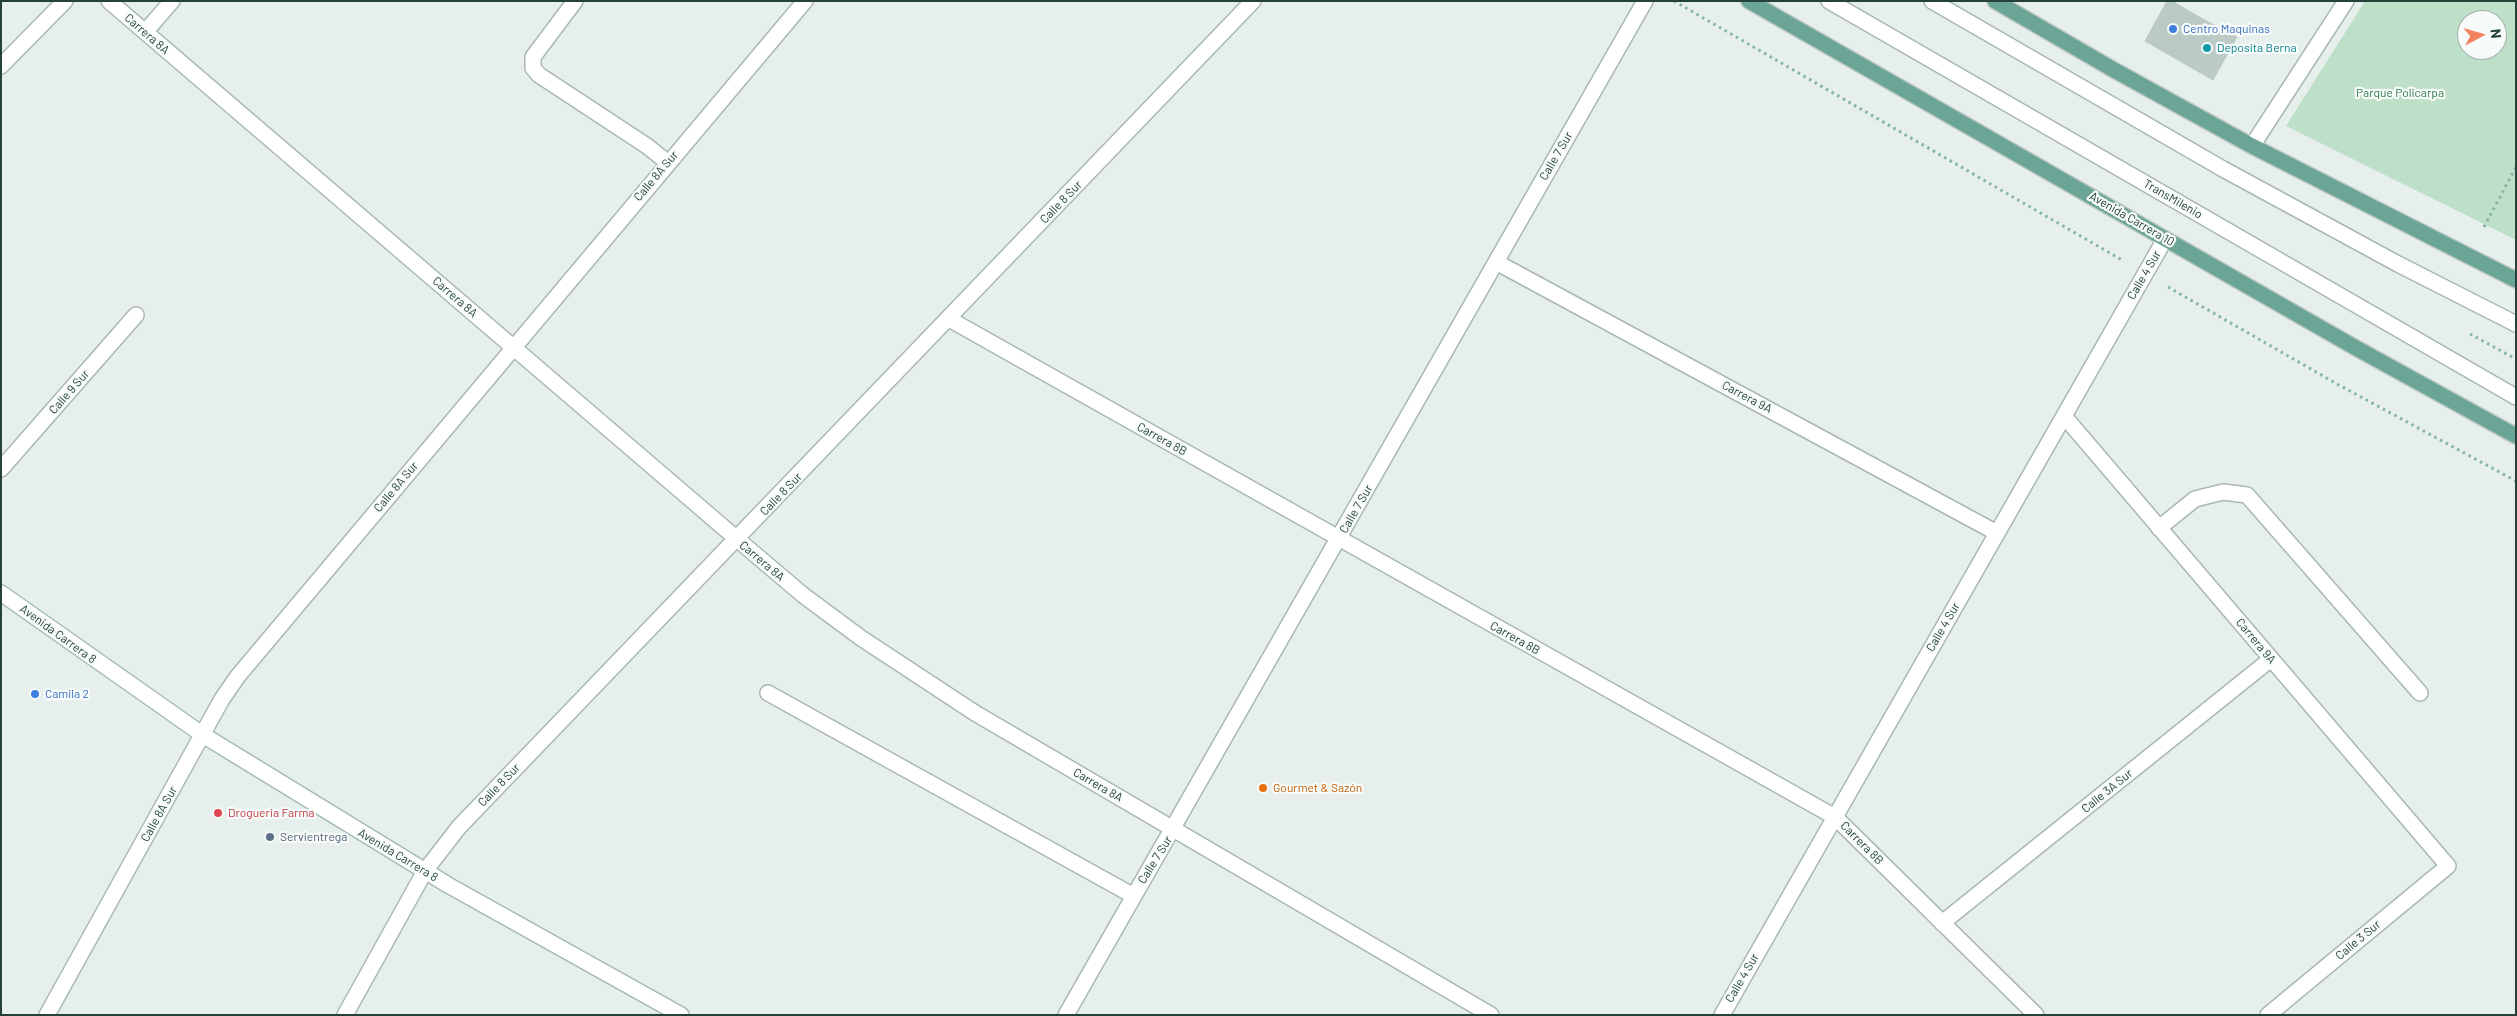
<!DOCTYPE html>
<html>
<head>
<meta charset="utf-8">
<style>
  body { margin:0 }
  #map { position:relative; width:2517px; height:1016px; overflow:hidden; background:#e6efeb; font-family:Barlow,sans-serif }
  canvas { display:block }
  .frame { position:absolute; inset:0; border:2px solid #24423a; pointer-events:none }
  .north { position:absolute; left:2457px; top:10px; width:50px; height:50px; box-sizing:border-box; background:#f7fbf9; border:1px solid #a3b1ad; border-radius:50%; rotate:84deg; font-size:14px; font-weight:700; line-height:20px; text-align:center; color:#24423a }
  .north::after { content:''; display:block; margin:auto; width:18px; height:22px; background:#f4845f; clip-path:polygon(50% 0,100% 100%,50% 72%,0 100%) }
</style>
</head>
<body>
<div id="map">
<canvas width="2517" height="1016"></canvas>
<div class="frame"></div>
<div class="north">N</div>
</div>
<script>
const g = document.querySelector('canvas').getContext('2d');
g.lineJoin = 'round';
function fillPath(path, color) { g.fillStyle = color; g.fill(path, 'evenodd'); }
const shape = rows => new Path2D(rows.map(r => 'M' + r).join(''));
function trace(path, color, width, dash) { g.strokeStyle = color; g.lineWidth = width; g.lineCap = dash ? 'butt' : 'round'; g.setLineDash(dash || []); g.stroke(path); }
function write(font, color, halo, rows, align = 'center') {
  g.font = font + ' Barlow,sans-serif'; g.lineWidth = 4.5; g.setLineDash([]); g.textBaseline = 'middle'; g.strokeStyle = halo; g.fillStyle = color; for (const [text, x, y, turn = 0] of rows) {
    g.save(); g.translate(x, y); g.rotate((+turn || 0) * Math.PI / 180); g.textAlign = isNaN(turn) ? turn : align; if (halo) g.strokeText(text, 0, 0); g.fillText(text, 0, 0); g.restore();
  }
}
fillPath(shape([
  [2365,1,2516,1,2516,240,2286,126],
  [2467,20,2497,20,2497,50,2467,50]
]), '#bfe0c8');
const building = shape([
  [2167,1,2172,1,2201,18,2178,60,2145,41,2167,1],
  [2201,18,2237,37,2213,80,2178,60,2201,18]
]);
fillPath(building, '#bbcac4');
trace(building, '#b8c9c2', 1);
const service = shape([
  [575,1,533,57,533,68,539,75,647,146,667,162],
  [1829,1,2516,397],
  [1932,1,2223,169,2398,264,2516,324],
  [2159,528,2195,499,2223,492,2247,495,2420,693]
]);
const minor = shape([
  [109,1,737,539,803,595,861,638,975,713,1491,1015],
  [145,32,172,1],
  [1,66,65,1],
  [2252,146,2346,1],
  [1496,262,1997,533],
  [949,319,1835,817,2036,1015],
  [2064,416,2448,866,2268,1015],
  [1,469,136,315],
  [768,693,1132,895],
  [1942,923,2271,659],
  [47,1015,222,699,238,676,805,1],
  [345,1015,425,871,459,827,1253,1],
  [1066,1015,1645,1],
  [1722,1015,2165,239]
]);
const secondary = shape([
  [1,593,203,735,448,885,681,1015]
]);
const primary = shape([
  [1749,1,2356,348,2516,436],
  [1995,1,2114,70,2252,146,2516,280]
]);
trace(service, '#a8b8b2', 18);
trace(minor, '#a8b8b2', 18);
trace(secondary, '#a4bbb3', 18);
trace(primary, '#c2cac8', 18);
trace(shape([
  [1674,1,2122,260],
  [2484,227,2516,167],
  [2168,287,2337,384,2516,481],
  [2470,334,2516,359]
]), '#86b3a5', 3, [2.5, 4]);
trace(service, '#fff', 15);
trace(minor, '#fff', 15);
trace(secondary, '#fff', 15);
trace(primary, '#6aa596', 15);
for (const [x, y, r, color] of [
  [2173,29,5,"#3f7fe0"],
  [2207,48,5,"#0f9aa8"],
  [35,694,5,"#3f7fe0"],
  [1263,788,5,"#e8710a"],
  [218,813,5,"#e0444e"],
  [270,837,5,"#5c6f8a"]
]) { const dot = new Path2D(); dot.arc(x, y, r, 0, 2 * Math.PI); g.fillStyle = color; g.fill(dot); trace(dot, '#f7fbf9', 2); }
write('12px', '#366cbe', '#f7fbf9', [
  ["Centro Maquinas",2183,29],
  ["Camila 2",45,694]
], 'left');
write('12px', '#24423a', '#f7fbf9', [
  ["Carrera 8A",147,34,41],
  ["Calle 7 Sur",1556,156,-60],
  ["Calle 8A Sur",656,176,-50],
  ["TransMilenio",2173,199,30],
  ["Calle 8 Sur",1061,202,-46],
  ["Avenida Carrera 10",2132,219,30],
  ["Calle 4 Sur",2144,275,-60],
  ["Carrera 8A",455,297,41],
  ["Calle 9 Sur",69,392,-49],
  ["Carrera 9A",1747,397,28],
  ["Carrera 8B",1162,439,29],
  ["Calle 8A Sur",396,487,-50],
  ["Calle 8 Sur",781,494,-46],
  ["Calle 7 Sur",1356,509,-60],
  ["Carrera 8A",762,561,40],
  ["Calle 4 Sur",1943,627,-60],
  ["Avenida Carrera 8",58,634,36],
  ["Carrera 8B",1515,638,29],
  ["Carrera 9A",2256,641,50],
  ["Calle 8 Sur",499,785,-46],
  ["Carrera 8A",1098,785,30],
  ["Calle 3A Sur",2107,791,-39],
  ["Calle 8A Sur",159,814,-61],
  ["Carrera 8B",1862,843,45],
  ["Avenida Carrera 8",398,855,31],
  ["Calle 7 Sur",1155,860,-58],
  ["Calle 3 Sur",2358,940,-40],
  ["Calle 4 Sur",1742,978,-60]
]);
write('12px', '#0d838f', '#f7fbf9', [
  ["Deposita Berna",2217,48]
], 'left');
write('12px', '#2d7a4b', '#f7fbf9', [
  ["Parque Policarpa",2400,93]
]);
write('12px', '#c56008', '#f7fbf9', [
  ["Gourmet & Sazón",1273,788]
], 'left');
write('12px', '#be3a42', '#f7fbf9', [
  ["Drogueria Farma",228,813]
], 'left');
write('12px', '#4e5e75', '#f7fbf9', [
  ["Servientrega",280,837]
], 'left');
</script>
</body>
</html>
